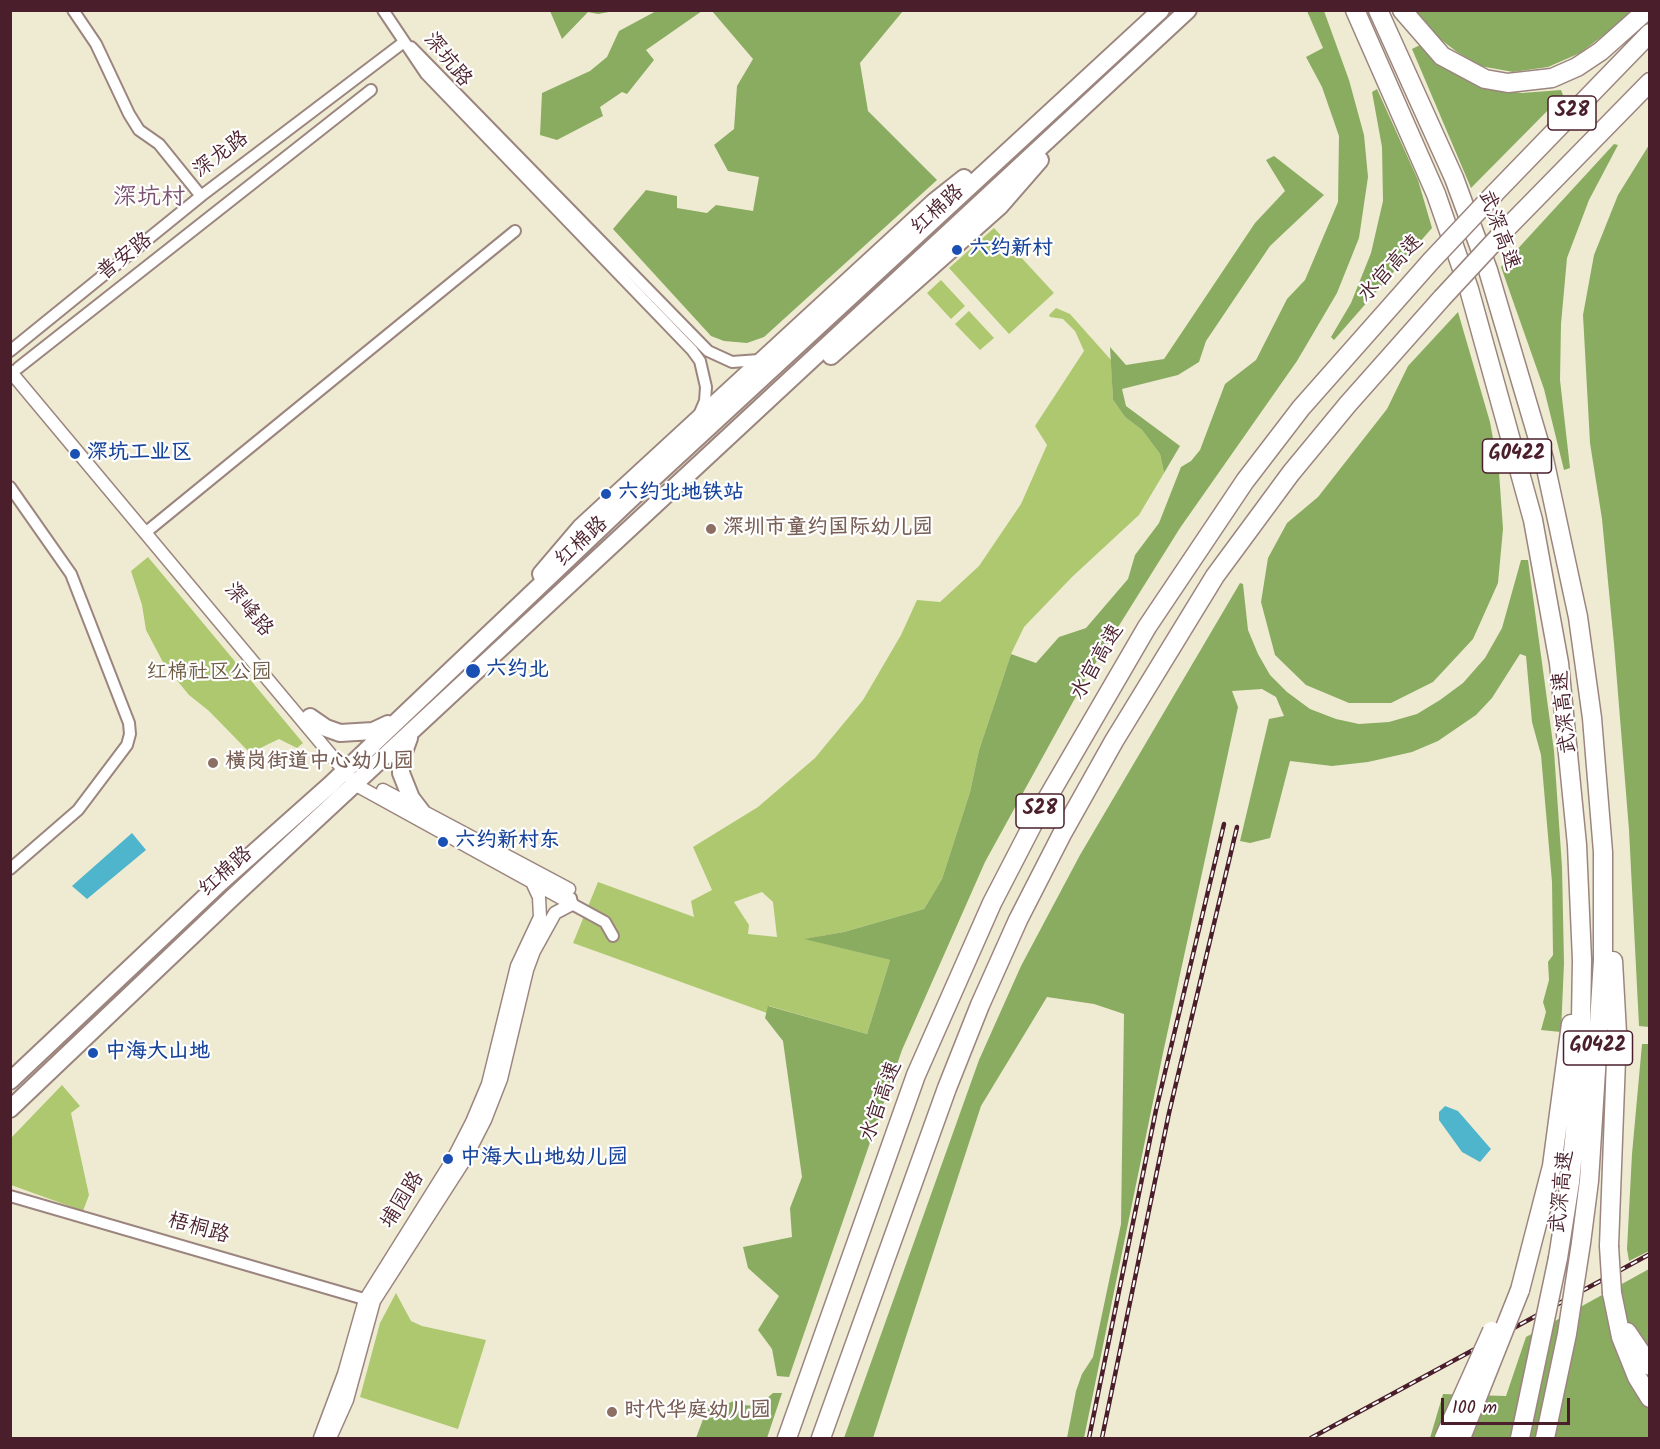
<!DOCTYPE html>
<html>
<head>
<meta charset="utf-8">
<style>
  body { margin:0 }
  #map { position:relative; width:1660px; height:1449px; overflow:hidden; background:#efebd3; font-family:Kalam,sans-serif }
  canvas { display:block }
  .frame { position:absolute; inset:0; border:12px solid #4a1f2b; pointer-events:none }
  .scale { position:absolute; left:1441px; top:1398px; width:129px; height:27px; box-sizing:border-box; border:3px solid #4a1f2b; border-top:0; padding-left:8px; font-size:18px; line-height:21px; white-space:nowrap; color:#4a1f2b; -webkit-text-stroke:4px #fff; paint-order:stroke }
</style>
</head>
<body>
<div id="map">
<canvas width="1660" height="1449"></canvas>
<div class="frame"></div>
<div class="scale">100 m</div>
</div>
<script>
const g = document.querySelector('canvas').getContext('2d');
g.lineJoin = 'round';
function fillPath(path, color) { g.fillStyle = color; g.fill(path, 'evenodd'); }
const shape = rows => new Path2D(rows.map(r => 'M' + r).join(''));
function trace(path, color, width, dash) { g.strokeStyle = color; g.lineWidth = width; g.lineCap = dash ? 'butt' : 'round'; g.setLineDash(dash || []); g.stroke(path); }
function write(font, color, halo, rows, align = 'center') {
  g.font = font + ' Kalam,"LXGW WenKai TC",sans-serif'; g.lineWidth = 4.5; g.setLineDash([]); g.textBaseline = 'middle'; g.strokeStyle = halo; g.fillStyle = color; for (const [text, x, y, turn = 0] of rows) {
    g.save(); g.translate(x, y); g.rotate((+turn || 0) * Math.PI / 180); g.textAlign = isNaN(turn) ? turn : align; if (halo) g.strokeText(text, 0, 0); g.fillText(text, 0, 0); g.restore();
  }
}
fillPath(shape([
  [994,228,1054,293,1009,334,949,268],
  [941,280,965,306,951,319,927,293],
  [1056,308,1070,314,1111,360,1113,400,1125,417,1142,430,1160,454,1164,473,1139,515,1072,577,1024,627,1011,654,979,750,970,792,942,879,924,909,844,932,806,939,890,960,867,1034,769,1006,767,1013,573,943,598,882,694,917,691,901,712,890,693,847,758,807,815,758,863,700,901,635,917,600,940,602,979,566,1021,504,1047,445,1035,426,1084,351,1075,331,1063,319,1050,317,1049,315],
  [762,892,773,902,777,937,748,934,749,925,734,902],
  [969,311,994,338,980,350,955,324],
  [148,557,303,743,297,748,279,739,250,753,209,711,189,695,165,666,146,630,142,605,131,571],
  [62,1085,80,1106,71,1113,89,1195,83,1211,11,1185,11,1138],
  [396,1293,411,1321,422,1326,486,1340,458,1429,360,1397,380,1323]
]), '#adc86e');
fillPath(shape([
  [658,10,702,11,646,50,654,60,627,94,622,92,600,107,603,116,557,140,540,135,542,93,590,71,607,57,619,31],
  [550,11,550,10,614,11,598,14,588,12,562,39],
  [712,11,903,11,860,63,868,111,937,180,764,337,747,343,724,341,711,336,613,229,646,190,677,196,677,208,707,213,716,205,753,211,759,177,728,171,714,145,734,129,737,86,753,59],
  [1307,11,1324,11,1349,80,1364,135,1368,177,1359,238,1337,293,1297,361,1180,528,1085,680,985,862,902,1050,789,1377,777,1376,772,1349,758,1330,779,1296,748,1268,743,1247,792,1237,790,1208,802,1177,783,1041,765,1018,768,1006,867,1034,890,960,804,939,844,932,924,909,942,879,970,792,979,750,1011,654,1036,663,1059,637,1086,628,1128,579,1135,555,1159,523,1181,467,1191,461,1200,450,1225,384,1256,360,1287,299,1305,280,1338,202,1339,136,1322,87,1306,57,1323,48],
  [1414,11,1636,11,1580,53,1548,67,1513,72,1480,66,1457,52,1435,35],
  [1420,45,1440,64,1464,79,1486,88,1522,93,1561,90,1563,95,1471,188,1412,49],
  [1377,89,1418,180,1432,228,1334,340,1331,337,1351,303,1371,253,1383,201,1382,147,1372,92],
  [1614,144,1618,145,1589,200,1567,258,1561,324,1560,380,1570,468,1564,470,1544,389,1501,267],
  [1649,145,1649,1027,1639,1026,1629,830,1614,644,1602,519,1590,443,1583,315,1594,255,1618,195],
  [1274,156,1324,195,1270,246,1206,341,1199,362,1178,375,1122,389,1126,406,1180,446,1164,473,1160,454,1142,430,1125,417,1113,400,1110,347,1126,365,1164,359,1255,223,1285,191,1266,160],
  [1458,312,1490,422,1499,472,1503,529,1498,583,1473,639,1433,682,1391,703,1349,703,1306,685,1275,655,1261,602,1268,558,1287,523,1318,497,1387,409,1408,366],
  [1521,560,1528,560,1554,751,1562,867,1564,963,1561,1032,1541,1030,1546,1012,1543,1002,1549,980,1548,962,1553,955,1552,882,1541,755,1532,722,1526,656,1520,654,1492,698,1476,715,1438,741,1412,752,1368,762,1332,766,1290,761,1270,838,1250,843,1240,841,1269,719,1284,716,1276,697,1262,689,1232,691,1238,707,1163,1053,1084,1438,1067,1438,1076,1391,1082,1374,1093,1357,1121,1224,1124,1014,1094,1004,1047,997,981,1106,873,1438,844,1438,979,1060,1021,966,1080,855,1240,583,1243,584,1248,630,1258,654,1270,675,1287,692,1310,709,1336,719,1359,724,1389,722,1417,714,1440,700,1463,683,1485,658,1502,628],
  [1642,1044,1650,1044,1649,1251,1629,1261,1627,1249,1632,1154],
  [1649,1269,1649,1438,1430,1438,1443,1394,1506,1396,1526,1337],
  [773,1393,782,1393,767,1438,696,1438,708,1406,718,1409,735,1400,742,1405,758,1406]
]), '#8aac61');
fillPath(shape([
  [132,833,146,850,87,899,72,886],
  [1445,1106,1458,1111,1491,1149,1480,1162,1462,1152,1439,1120,1439,1112]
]), '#4eb5cc');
const minor = shape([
  [73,10,96,44,129,114,139,130,159,144,201,196],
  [383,10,426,74,692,350,700,361,706,387,705,401,699,415],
  [411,47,708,351,732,362,759,360],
  [10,351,201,196,404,42],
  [18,368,371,90],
  [10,487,71,574,129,723,130,734,127,745,78,810,10,869],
  [145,533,515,231],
  [571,898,572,904,605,922,613,936],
  [10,1196,371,1301]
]);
const tertiary = shape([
  [10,371,356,785,572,904],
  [383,790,569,889],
  [320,1438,344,1374,365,1300,452,1161,472,1122,488,1084,517,966,540,917,539,897,532,882],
  [330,1438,347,1400,374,1301,464,1161,485,1120,501,1079,527,970,534,951,555,913,572,904]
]);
const primary = shape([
  [831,356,1000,206,1040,160],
  [541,574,581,527,935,201,964,178],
  [310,717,326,728,340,733,373,731,388,724],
  [409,738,401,760,401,773,411,798,421,811],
  [10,1081,221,882,330,785,632,498,1161,10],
  [10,1109,234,896,1188,10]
]);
const motorway = shape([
  [1355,10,1436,194,1469,289,1533,520,1559,663,1577,845,1582,960,1580,1081,1570,1182,1558,1258],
  [1378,10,1454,178,1488,270,1544,459,1578,617,1592,718,1603,852,1603,960,1589,1181,1581,1243],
  [1402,10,1442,56,1485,79,1508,83,1552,78,1577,67,1601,51,1647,10],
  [1495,193,1650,33],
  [1506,229,1650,82],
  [1609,1246,1617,1033,1613,961],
  [1520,1290,1552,1166,1571,1024],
  [1612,1293,1621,1337,1637,1377,1650,1398],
  [1627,1332,1650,1366],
  [787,1438,916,1075,992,903,1037,816,1147,627,1245,481,1301,408,1431,261],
  [821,1438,947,1088,980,1005,1018,920,1063,832,1114,741,1215,576,1291,473,1348,404,1442,298]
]);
trace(minor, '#9c857f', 14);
trace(tertiary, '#9c857f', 15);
trace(primary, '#9c857f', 20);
trace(motorway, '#9c857f', 21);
trace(minor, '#fff', 10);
trace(tertiary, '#fff', 12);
trace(primary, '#fff', 16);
trace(motorway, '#fff', 18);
const rail = shape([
  [1089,1438,1156,1110,1224,824],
  [1102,1438,1169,1113,1237,827],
  [1311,1438,1650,1254]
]);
trace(rail, '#4a1f2b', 4.5);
trace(rail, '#fff', 2, [7]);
const motorwayBridge = shape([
  [1431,261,1495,193],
  [1442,298,1506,229],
  [1609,1246,1612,1293],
  [1444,1438,1492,1331],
  [1461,1438,1520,1290],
  [1520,1438,1558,1258],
  [1545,1438,1567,1334,1581,1243]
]);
trace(motorwayBridge, '#9c857f', 21, []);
trace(motorwayBridge, '#fff', 18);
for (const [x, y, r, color] of [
  [957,250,6,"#1a4fb4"],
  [75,454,6,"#1a4fb4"],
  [606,494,6,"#1a4fb4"],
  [711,529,6,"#8d6e63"],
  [473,671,8,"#1a4fb4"],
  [213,763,6,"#8d6e63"],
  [443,842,6,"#1a4fb4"],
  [93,1053,6,"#1a4fb4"],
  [448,1159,6,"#1a4fb4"],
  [612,1412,6,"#8d6e63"]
]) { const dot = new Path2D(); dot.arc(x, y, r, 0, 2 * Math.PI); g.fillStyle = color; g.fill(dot); trace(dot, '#fff', 2); }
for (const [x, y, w] of [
  [1572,113,48],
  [1517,456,69],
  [1040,811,48],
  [1598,1048,69]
]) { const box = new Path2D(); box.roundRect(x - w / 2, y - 17, w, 34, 4.5); g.fillStyle = '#fff'; g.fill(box); trace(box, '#4a1f2b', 1.5); }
write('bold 20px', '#4a1f2b', null, [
  ["S28",1572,113],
  ["G0422",1517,456],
  ["S28",1040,811],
  ["G0422",1598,1048]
]);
write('21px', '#4a1f2b', '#fff', [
  ["深坑路",446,61,51],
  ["深龙路",222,156,-37],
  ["红棉路",939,211,-43],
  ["武深高速",1497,231,70],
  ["普安路",126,258,-38],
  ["水官高速",1392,270,-47],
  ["红棉路",583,543,-43],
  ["深峰路",247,611,50],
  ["水官高速",1099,663,-60],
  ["武深高速",1567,712,-96],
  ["红棉路",227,873,-42],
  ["水官高速",883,1102,-70],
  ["武深高速",1564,1192,-84],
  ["埔园路",404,1201,-58],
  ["梧桐路",198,1230,16]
]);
write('bold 21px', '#164399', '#fff', [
  ["六约新村",969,250],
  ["深坑工业区",87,454],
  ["六约北地铁站",618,494],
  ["六约北",486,671],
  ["六约新村东",455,842],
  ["中海大山地",105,1053],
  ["中海大山地幼儿园",460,1159]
], 'left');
write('bold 21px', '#785e54', '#fff', [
  ["深圳市童约国际幼儿园",723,529],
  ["横岗街道中心幼儿园",225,763],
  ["时代华庭幼儿园",624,1412]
], 'left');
write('21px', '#6d5a42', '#fff', [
  ["红棉社区公园",209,674]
]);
write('24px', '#7a506f', '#fff', [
  ["深坑村",149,200]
]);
</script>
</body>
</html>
